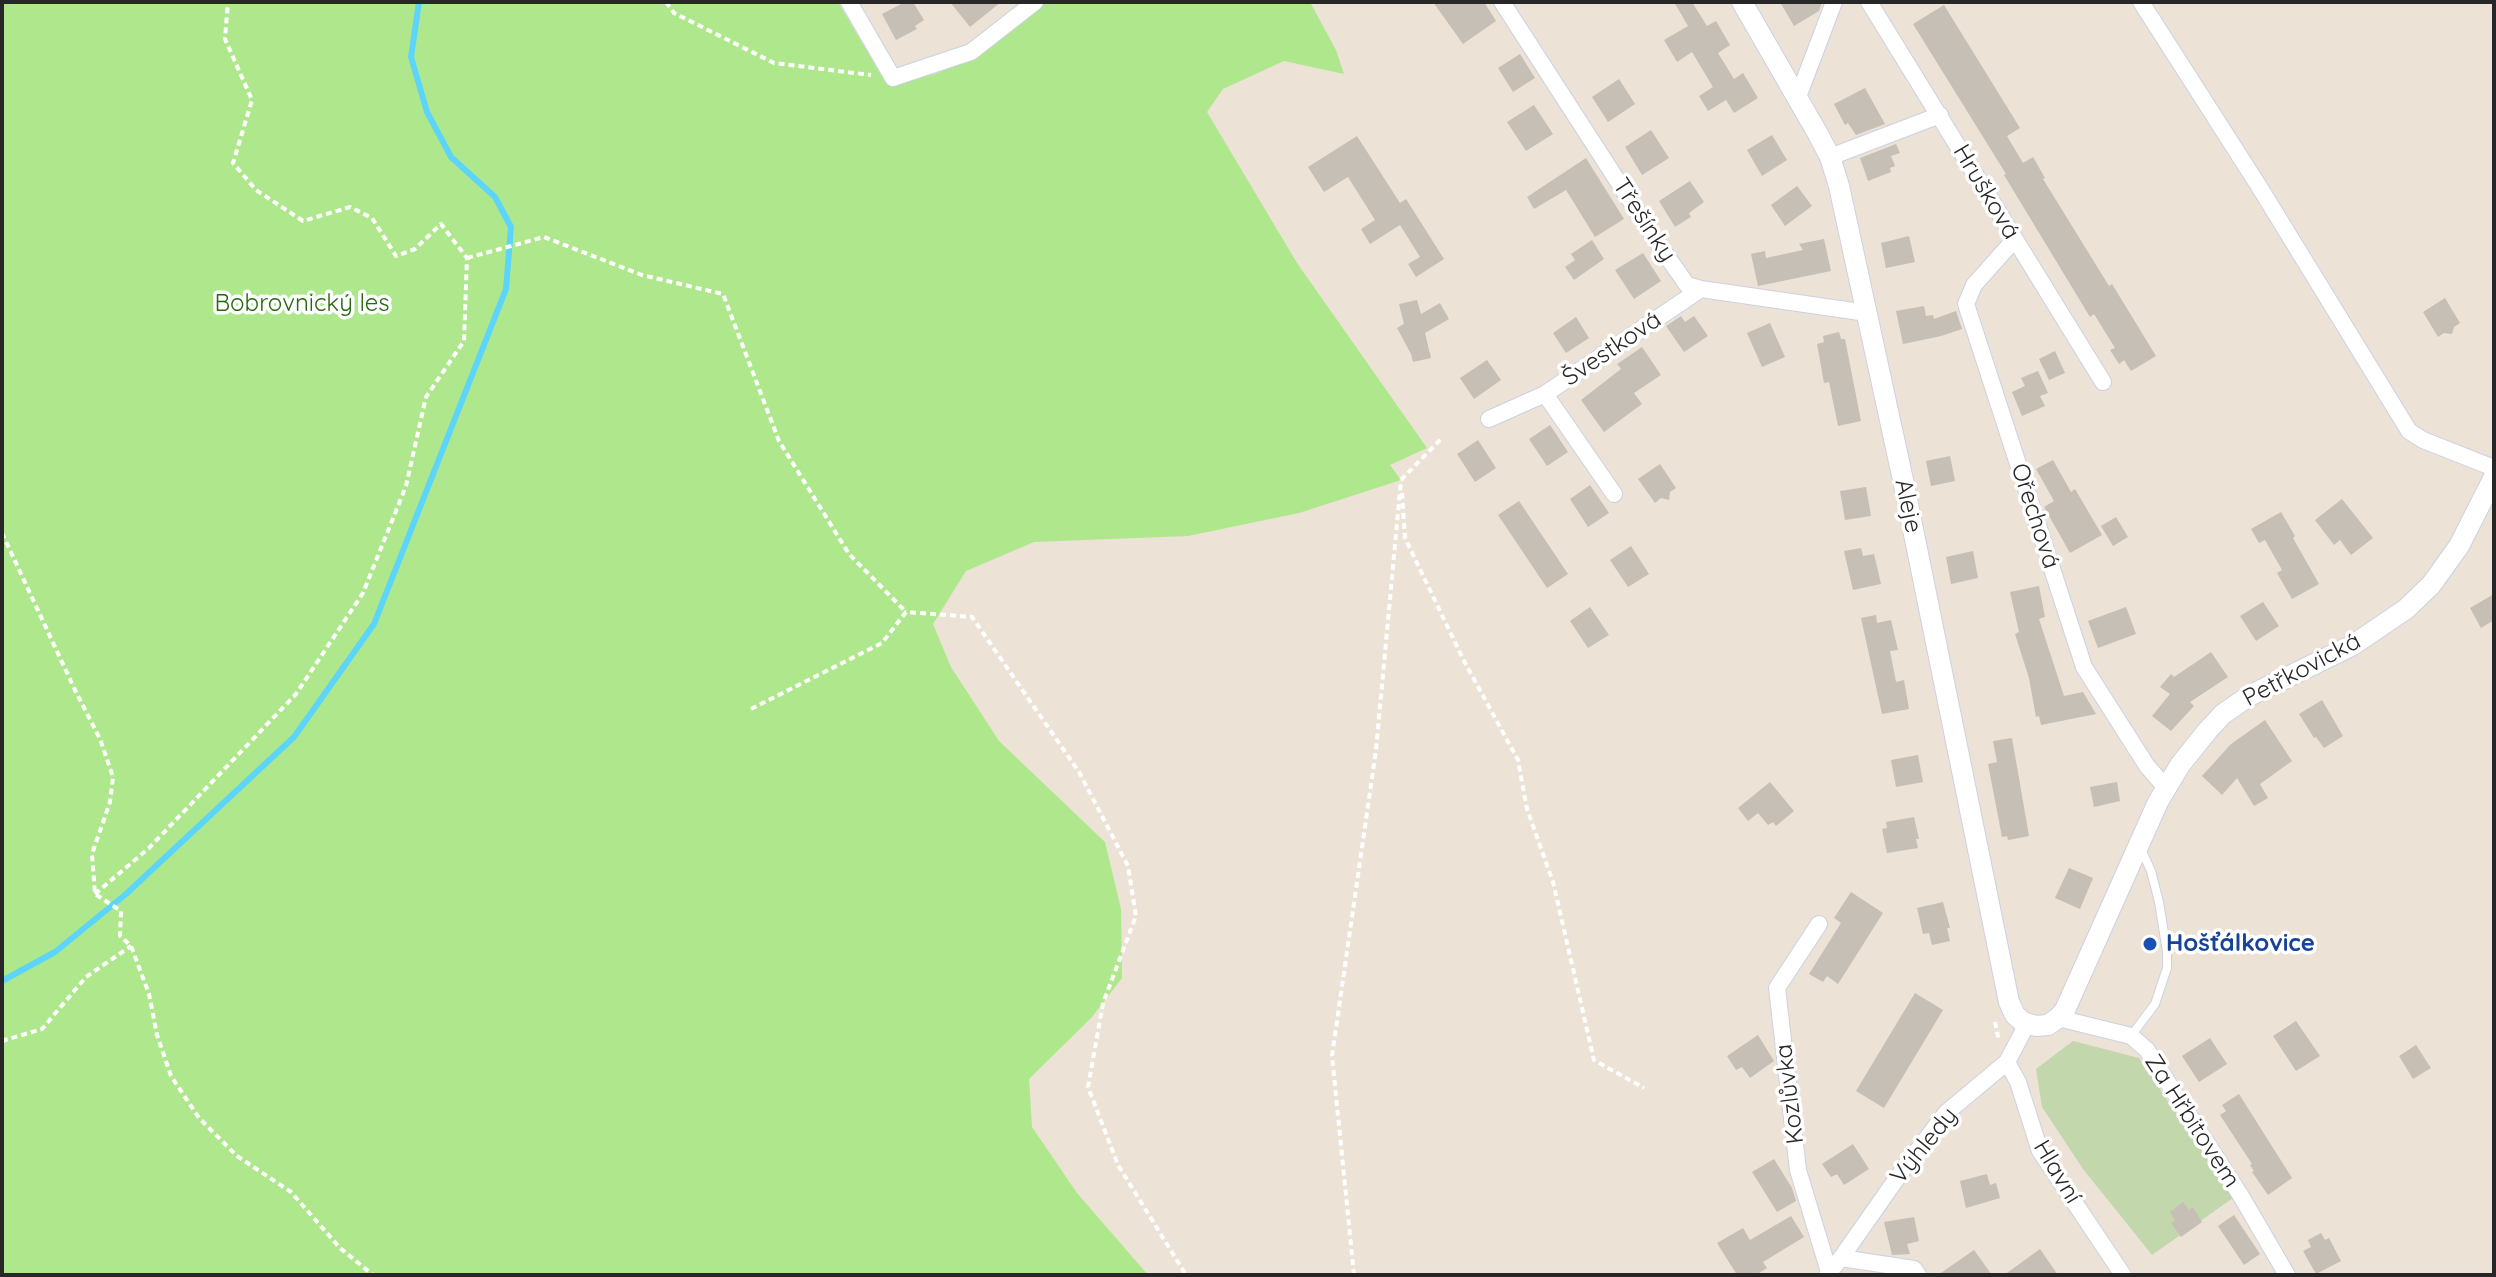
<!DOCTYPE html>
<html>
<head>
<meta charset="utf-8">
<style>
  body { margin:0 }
  #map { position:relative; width:2496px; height:1277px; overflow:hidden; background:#ece2d6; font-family:Quicksand,sans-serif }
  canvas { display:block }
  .frame { position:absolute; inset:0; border:4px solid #272727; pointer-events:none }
</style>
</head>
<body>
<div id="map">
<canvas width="2496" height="1277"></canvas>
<div class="frame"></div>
</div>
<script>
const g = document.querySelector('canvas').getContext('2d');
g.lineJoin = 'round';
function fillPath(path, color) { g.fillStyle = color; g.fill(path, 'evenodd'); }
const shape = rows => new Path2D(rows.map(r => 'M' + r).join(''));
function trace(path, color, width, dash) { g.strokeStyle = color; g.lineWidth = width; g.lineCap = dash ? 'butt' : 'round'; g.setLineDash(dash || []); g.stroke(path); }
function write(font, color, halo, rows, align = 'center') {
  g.font = font + ' Quicksand,sans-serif'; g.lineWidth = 7; g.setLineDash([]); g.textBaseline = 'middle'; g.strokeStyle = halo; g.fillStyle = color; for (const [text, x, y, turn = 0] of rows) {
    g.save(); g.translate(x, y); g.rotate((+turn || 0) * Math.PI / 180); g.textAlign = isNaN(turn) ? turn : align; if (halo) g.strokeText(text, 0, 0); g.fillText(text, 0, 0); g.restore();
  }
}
fillPath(shape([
  [2,2,838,2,887,85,935,74,973,57,1045,2,1310,2,1336,50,1344,74,1284,61,1223,89,1207,112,1297,263,1427,448,1390,465,1401,480,1299,513,1188,536,1034,542,966,571,933,624,951,667,999,741,1105,842,1121,909,1122,978,1092,1017,1029,1079,1032,1127,1077,1193,1148,1275,2,1275]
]), '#afe88c');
fillPath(shape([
  [2073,1041,2139,1058,2233,1198,2152,1255,2083,1169,2042,1107,2036,1069]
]), '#c2d7ac');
trace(shape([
  [2,981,55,952,126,894,294,737,374,624,506,289,511,227,495,197,451,157,427,112,411,57,419,2]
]), '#5dd5fa', 6);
fillPath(shape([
  [905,2,913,2,924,20,915,26,917,29,896,40,882,14],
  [950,2,1001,2,970,27],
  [1433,2,1484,2,1496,21,1463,44],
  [1674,2,1692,2,1707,26,1716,21,1730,45,1718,53,1734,79,1743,73,1758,98,1734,113,1726,100,1708,111,1699,96,1713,87,1692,52,1677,62,1664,40,1688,26],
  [1780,2,1822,2,1819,11,1794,26],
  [1944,5,2020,128,2007,136,2023,163,2033,157,2045,178,2043,179,2109,286,2112,284,2156,356,2131,371,2124,360,2119,364,2110,350,2115,348,2094,314,2090,317,2004,175,2006,174,1913,24],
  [1520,54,1535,78,1513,92,1498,68],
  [1619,79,1635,104,1608,122,1592,97],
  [1865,88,1885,124,1856,135,1848,123,1845,125,1834,104],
  [1534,105,1553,134,1526,151,1507,122],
  [1651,130,1669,158,1642,175,1625,147],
  [1772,135,1787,160,1762,176,1747,150],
  [1357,136,1400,203,1406,199,1444,259,1416,277,1408,264,1420,257,1400,225,1370,244,1361,229,1375,220,1348,177,1324,192,1308,167],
  [1896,144,1900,153,1891,156,1895,166,1890,168,1891,172,1868,181,1860,158],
  [1586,158,1624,219,1595,237,1566,190,1534,209,1527,197],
  [1690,181,1704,202,1689,213,1691,217,1675,227,1659,201],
  [1797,186,1812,206,1785,226,1771,205],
  [1909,236,1915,262,1886,268,1881,243],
  [1824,239,1831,271,1758,286,1751,254,1765,251,1766,258,1803,250,1799,244],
  [1592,240,1604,259,1574,280,1565,267,1575,260,1571,254],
  [1643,253,1661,281,1634,299,1615,270],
  [2445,298,2460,323,2454,327,2452,334,2444,333,2438,337,2423,312],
  [1417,300,1421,314,1440,303,1449,319,1425,333,1431,358,1413,362,1411,354,1397,328,1404,324,1399,304],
  [1924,306,1926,316,1933,315,1934,319,1956,311,1962,329,1941,336,1903,344,1896,311],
  [1681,316,1685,322,1694,316,1708,336,1684,352,1666,326],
  [1576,317,1589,338,1566,353,1553,333],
  [1770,323,1785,357,1762,367,1747,333],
  [1839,332,1841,339,1845,339,1861,421,1838,426,1829,382,1824,383,1817,344,1824,342,1823,336],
  [1642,347,1661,375,1634,393,1642,404,1604,432,1581,400,1621,369,1617,364],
  [2055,351,2065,373,2049,380,2039,359],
  [1487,360,1501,380,1474,399,1460,378],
  [2038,371,2048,393,2040,396,2045,406,2022,416,2012,392,2025,386,2021,378],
  [1550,425,1568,452,1547,466,1529,439],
  [1478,440,1496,468,1475,482,1457,454],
  [1950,456,1955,481,1931,486,1926,461],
  [2053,460,2071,492,2075,489,2102,535,2070,553,2044,507,2054,501,2036,469],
  [1660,464,1676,488,1670,492,1669,500,1661,498,1655,503,1638,479],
  [1590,485,1609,513,1588,527,1570,499],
  [1866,487,1871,516,1845,520,1840,491],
  [2342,499,2373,538,2351,555,2340,540,2334,545,2315,520],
  [1519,501,1568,574,1547,588,1498,515],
  [2281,512,2295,536,2293,538,2319,584,2292,599,2277,573,2282,570,2265,540,2259,543,2251,529],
  [2116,517,2128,537,2113,546,2101,526],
  [1631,546,1649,574,1628,587,1610,560],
  [1861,548,1863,556,1874,554,1881,584,1853,590,1844,551],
  [1973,551,1978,578,1951,584,1946,557],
  [2039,586,2045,617,2039,619,2064,696,2083,692,2096,714,2041,725,2039,716,2036,717,2029,678,2015,634,2019,632,2010,592],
  [2494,594,2494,620,2481,628,2470,608],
  [2263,602,2279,626,2256,641,2240,616],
  [1590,607,1609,635,1588,648,1570,621],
  [2126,607,2136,634,2098,648,2088,621],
  [1876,615,1877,623,1891,620,1898,650,1890,651,1896,682,1904,680,1909,709,1882,714,1861,618],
  [2211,652,2228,677,2190,702,2194,706,2171,731,2152,716,2170,694,2160,687,2171,674,2174,677],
  [2322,700,2343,736,2324,748,2316,737,2314,738,2299,714],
  [2265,720,2292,761,2260,784,2268,798,2254,806,2237,778,2222,795,2202,776,2231,744],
  [2012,738,2029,836,2008,840,2007,836,2002,837,1988,764,1997,762,1993,741],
  [1918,755,1923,782,1896,787,1891,760],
  [1770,782,1794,811,1776,826,1773,822,1768,825,1758,813,1748,821,1738,808],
  [2117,782,2120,801,2094,807,2090,787],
  [1914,817,1919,839,1916,839,1918,848,1887,853,1882,829,1887,828,1886,822],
  [2069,868,2093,878,2080,909,2055,898],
  [1851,892,1883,913,1838,984,1827,976,1823,982,1809,974,1841,923,1834,918],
  [1943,902,1950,928,1947,928,1950,941,1932,945,1929,933,1923,934,1917,908],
  [1915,993,1943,1010,1884,1108,1856,1091],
  [2296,1021,2320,1056,2296,1071,2273,1036],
  [1758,1035,1774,1061,1750,1078,1742,1067,1736,1070,1727,1056],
  [2210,1038,2227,1064,2199,1082,2182,1056],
  [2416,1045,2431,1068,2413,1079,2399,1056],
  [2239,1094,2292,1178,2268,1195,2252,1172,2254,1171,2250,1165,2252,1164,2220,1115,2226,1111,2222,1105],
  [1853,1144,1869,1169,1844,1185,1837,1174,1831,1177,1822,1164],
  [1774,1159,1792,1188,1796,1201,1777,1212,1752,1172],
  [1987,1174,1990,1185,1996,1183,2000,1198,1966,1208,1960,1181],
  [2183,1202,2189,1210,2193,1207,2202,1222,2181,1237,2171,1223,2175,1220,2170,1212],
  [2234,1215,2260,1254,2244,1265,2218,1226],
  [1791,1216,1804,1237,1763,1262,1767,1268,1756,1275,1737,1275,1717,1243,1743,1228,1750,1240],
  [1914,1217,1919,1241,1907,1244,1910,1254,1892,1255,1884,1222],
  [2321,1233,2325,1240,2329,1238,2341,1261,2316,1274,2303,1251,2311,1247,2308,1240],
  [2040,1249,2058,1275,2004,1275],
  [1974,1250,1992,1275,1938,1275]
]), '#c6bfb6');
const service = shape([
  [2131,1036,2155,1004,2167,968,2167,952,2159,902,2151,871,2141,849]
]);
const minor = shape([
  [849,2,893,78,971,52,1035,2],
  [1502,2,1657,242,1687,285,1701,289,1867,313],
  [1869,2,2103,382],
  [2141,2,2260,188,2409,431,2423,440,2494,468],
  [1798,97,1834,2],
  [1830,157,1940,115],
  [2015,239,1974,285,1966,304,2084,667,2147,766,2166,788],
  [1489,419,1545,394],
  [1614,494,1545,394,1701,289],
  [1819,924,1777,988,1798,1170,1829,1272],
  [2058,1018,2131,1036,2147,1050,2241,1196,2287,1275],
  [2007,1062,2018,1082,2040,1151,2123,1275],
  [1841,1258,1914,1269,1918,1275],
  [1827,1275,1841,1258,1907,1164,1946,1113,2007,1062,2027,1024]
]);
const tertiary = shape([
  [1742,2,1818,134,1830,157,1839,186,1903,480,2009,1002,2015,1015,2023,1022,2036,1026,2048,1025,2058,1018,2065,1010,2158,802,2180,765,2208,730,2223,714,2249,696,2353,645,2406,609,2431,585,2459,546,2494,477]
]);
trace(service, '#cbd1e2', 10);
trace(minor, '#cbd1e2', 18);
trace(tertiary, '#cbd1e2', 22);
trace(shape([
  [666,2,674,13,774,63,871,75],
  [467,258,544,237,642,275,723,294,779,441,849,554,906,612],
  [1401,480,1441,439],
  [1402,493,1405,538,1464,661,1518,760,1527,809,1553,882,1594,1060,1644,1088],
  [2,533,75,690,100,739,113,777,110,802,92,854,95,894,121,911,120,936,131,946,149,994,157,1035,171,1076,199,1118,237,1156,291,1192,340,1248,373,1275],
  [751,709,882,643,906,612,972,617,1079,772,1128,866,1136,916,1103,1003,1088,1087,1118,1165,1186,1275],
  [95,894,149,848,296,694,363,593,406,486,426,397,464,341,467,258,441,224,415,249,396,256,372,218,350,207,303,221,256,190,233,163,252,100,225,39,228,2],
  [1995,1022,1999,1041],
  [2,1041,42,1029,86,977,131,946],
  [1354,1275,1332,1056,1376,750,1401,480]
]), '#fff', 4, [6, 4]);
trace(service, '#fff', 8);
trace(minor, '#fff', 16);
trace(tertiary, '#fff', 20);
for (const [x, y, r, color] of [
  [2150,944,8,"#1a4fb4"]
]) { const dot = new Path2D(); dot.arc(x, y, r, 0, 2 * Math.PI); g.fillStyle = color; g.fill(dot); trace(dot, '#fff', 3); }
write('24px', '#272727', '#fff', [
  ["Hrušková",1986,192,59],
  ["Třešínky",1644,220,57],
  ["Švestková",1612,349,-34],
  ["Aleje",1908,506,78],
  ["Ořechová",2035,516,72],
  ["Petřkovická",2302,670,-28],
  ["Kozlůvka",1790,1094,-97],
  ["Za Hřbitovem",2192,1121,57],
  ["Výhledy",1924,1146,-51],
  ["Hlavní",2057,1172,59]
]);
write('24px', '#276912', '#fff', [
  ["Bobrovnický les",302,304]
]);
write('bold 24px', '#164399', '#fff', [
  ["Hošťálkovice",2166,944]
], 'left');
</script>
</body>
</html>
